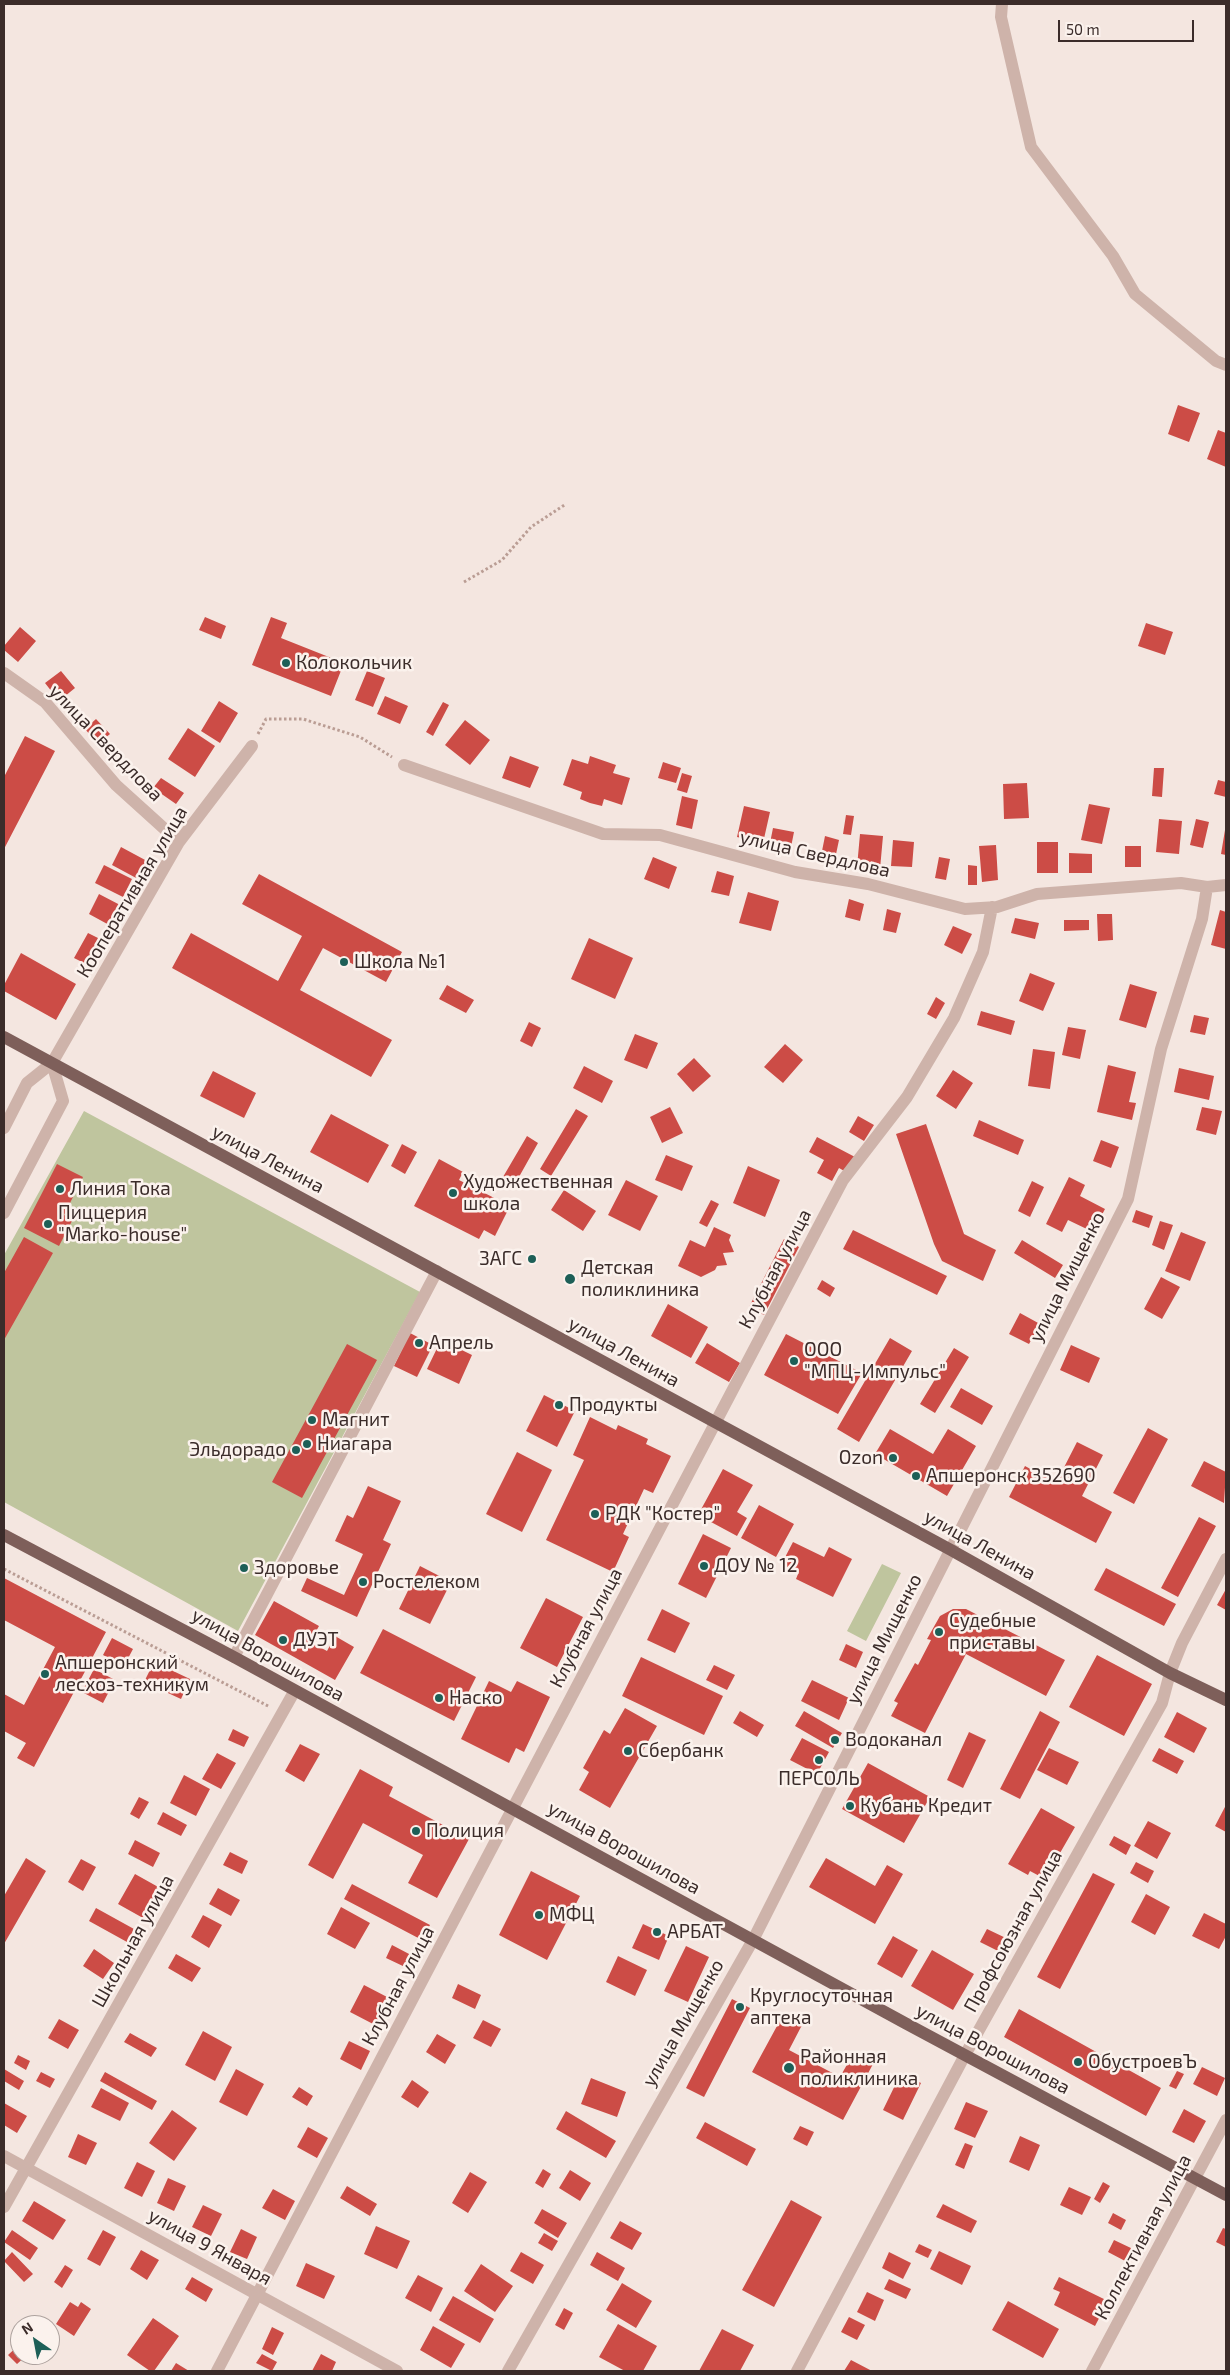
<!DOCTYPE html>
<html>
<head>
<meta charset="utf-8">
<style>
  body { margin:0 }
  #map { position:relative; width:1230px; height:2375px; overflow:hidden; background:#f4e6e0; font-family:"Exo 2",sans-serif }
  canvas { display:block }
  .frame { position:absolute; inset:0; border:5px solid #3b2c2a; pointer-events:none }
  .north { position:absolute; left:10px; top:2315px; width:50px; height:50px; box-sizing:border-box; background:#fbf2ed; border:1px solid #aea39f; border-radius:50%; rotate:327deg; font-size:14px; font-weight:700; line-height:20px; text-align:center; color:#3b2c2a }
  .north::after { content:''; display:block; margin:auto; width:18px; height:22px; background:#1d5f57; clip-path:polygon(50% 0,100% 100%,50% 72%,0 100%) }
  .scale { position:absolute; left:1058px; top:20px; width:136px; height:22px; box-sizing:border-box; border:2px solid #3b2c2a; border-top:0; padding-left:6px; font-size:15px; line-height:18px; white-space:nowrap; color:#3b2c2a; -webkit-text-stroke:4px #fbf2ed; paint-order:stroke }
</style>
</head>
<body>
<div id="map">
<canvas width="1230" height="2375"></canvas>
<div class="frame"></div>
<div class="north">N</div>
<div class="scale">50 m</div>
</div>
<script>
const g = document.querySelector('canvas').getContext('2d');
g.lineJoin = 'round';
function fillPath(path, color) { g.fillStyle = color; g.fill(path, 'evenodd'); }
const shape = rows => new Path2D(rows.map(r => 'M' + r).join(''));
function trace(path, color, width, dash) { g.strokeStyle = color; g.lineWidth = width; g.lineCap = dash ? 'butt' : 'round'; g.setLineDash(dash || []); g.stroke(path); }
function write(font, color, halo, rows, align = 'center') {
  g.font = font + ' "Exo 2",sans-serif'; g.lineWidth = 5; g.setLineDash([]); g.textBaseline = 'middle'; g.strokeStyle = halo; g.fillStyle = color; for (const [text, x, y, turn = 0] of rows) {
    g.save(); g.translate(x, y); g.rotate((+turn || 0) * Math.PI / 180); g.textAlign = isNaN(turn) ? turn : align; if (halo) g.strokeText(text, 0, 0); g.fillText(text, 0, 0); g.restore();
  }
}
fillPath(shape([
  [84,1111,420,1292,238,1631,4,1502,4,1255],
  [882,1564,901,1573,866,1641,847,1631]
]), '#bfc59e');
fillPath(shape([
  [1178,405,1200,413,1189,442,1168,434],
  [1218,430,1226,433,1226,467,1207,459],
  [205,617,226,626,221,639,199,630],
  [271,617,287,623,281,638,344,663,331,696,252,665],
  [1146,623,1173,632,1165,655,1138,646],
  [20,627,36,641,18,662,4,650,4,646],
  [61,671,75,688,59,701,45,683],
  [367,671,385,678,373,707,355,700],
  [385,696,408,706,400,724,377,714],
  [219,701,238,713,220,743,201,731],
  [443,702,449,705,433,736,426,732],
  [96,719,110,734,98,744,85,729],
  [465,720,490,740,470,765,445,745],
  [188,728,215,746,195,777,168,759],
  [25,736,55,751,4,849,4,777],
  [510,756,539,767,530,788,502,778],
  [590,756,616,765,613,773,630,778,622,805,604,799,602,806,590,803,580,799,582,792,563,785,572,759,588,764],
  [663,762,681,768,676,783,658,778],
  [1154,768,1164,768,1162,797,1152,796],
  [682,773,692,776,687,793,677,790],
  [161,778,184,793,176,804,153,788],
  [1218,780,1226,782,1226,797,1214,794],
  [1027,783,1029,818,1004,819,1003,784],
  [682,796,698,800,692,829,676,825],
  [1089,804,1110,808,1102,844,1081,840],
  [744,806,770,812,763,843,737,837],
  [846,815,854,816,851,835,843,834],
  [1159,819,1182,821,1179,854,1156,852],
  [1196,819,1209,822,1203,848,1190,845],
  [773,828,794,832,791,847,770,843],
  [1225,830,1226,830,1226,855,1221,854],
  [860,834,883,836,880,869,857,867],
  [825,836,839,840,835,859,821,856],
  [893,840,914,842,912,867,891,866],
  [1037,842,1058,842,1058,873,1037,873],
  [996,845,998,880,982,882,979,846],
  [1125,846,1141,846,1141,867,1125,867],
  [121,847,147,861,138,879,112,865],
  [1069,853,1092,854,1092,873,1069,873],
  [653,857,677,867,669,889,644,879],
  [939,857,950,859,946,880,935,878],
  [104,865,132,879,123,897,95,883],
  [968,865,977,866,977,885,968,885],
  [717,871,734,876,729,896,711,892],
  [259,874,402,952,386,982,323,948,300,990,392,1040,371,1077,172,968,191,933,278,981,302,936,242,904],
  [748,892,779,901,771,931,739,923],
  [99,894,122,906,111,926,89,914],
  [849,899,864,904,860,921,845,917],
  [887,909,901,913,896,933,883,930],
  [1220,910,1226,912,1226,949,1211,945],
  [1097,914,1112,914,1113,940,1098,941],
  [1015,918,1039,923,1035,939,1011,933],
  [1064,920,1089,920,1089,930,1064,931],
  [953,926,972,934,962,954,944,945],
  [88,933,102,940,88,965,74,958],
  [589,938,633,958,615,999,571,979],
  [21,953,76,984,56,1020,4,991,4,985],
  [1030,973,1055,983,1043,1011,1019,1001],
  [1130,984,1157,992,1146,1028,1119,1020],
  [447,985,474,1000,466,1013,439,999],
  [936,997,945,1003,936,1019,927,1014],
  [981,1011,1015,1021,1011,1035,977,1025],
  [1194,1015,1209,1018,1205,1035,1190,1032],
  [529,1022,541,1028,532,1047,520,1041],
  [1068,1027,1086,1030,1080,1059,1062,1055],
  [635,1034,658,1043,647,1069,624,1060],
  [785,1044,803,1060,783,1083,764,1067],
  [1033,1049,1055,1052,1050,1089,1028,1086],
  [694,1058,711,1076,693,1092,677,1074],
  [1108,1065,1136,1072,1129,1102,1136,1103,1132,1120,1097,1112],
  [584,1066,613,1081,602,1103,573,1088],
  [1179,1068,1214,1076,1209,1100,1174,1092],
  [953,1070,973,1083,956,1109,936,1096],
  [213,1071,256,1093,244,1118,200,1096],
  [670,1107,683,1133,662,1143,650,1117],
  [1202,1107,1222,1111,1216,1135,1196,1130],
  [576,1109,588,1116,551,1176,540,1169],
  [331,1114,389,1145,368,1183,310,1152],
  [858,1116,874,1125,864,1141,849,1132],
  [979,1120,1024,1140,1018,1155,973,1136],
  [926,1124,964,1234,996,1250,983,1281,942,1261,934,1244,896,1134],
  [527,1136,538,1143,515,1184,503,1177],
  [817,1137,855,1157,846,1172,839,1168,832,1181,817,1173,824,1160,809,1152],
  [1101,1140,1119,1147,1111,1168,1093,1161],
  [402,1144,417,1152,405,1174,391,1166],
  [666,1155,693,1166,682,1191,655,1180],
  [439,1159,463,1172,459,1180,510,1206,495,1236,484,1230,479,1239,414,1206],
  [57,1164,83,1177,64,1215,73,1219,59,1246,24,1228],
  [748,1166,780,1180,765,1217,733,1203],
  [1069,1177,1085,1185,1080,1196,1105,1209,1093,1232,1068,1220,1062,1232,1046,1224],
  [626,1180,658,1196,640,1231,608,1215],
  [1032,1181,1044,1187,1030,1217,1018,1211],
  [564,1190,596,1211,583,1231,551,1210],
  [711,1200,719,1204,707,1227,699,1223],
  [1136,1210,1153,1216,1149,1228,1132,1222],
  [1160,1221,1173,1225,1164,1250,1152,1245],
  [714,1227,731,1235,729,1240,734,1252,723,1253,727,1265,717,1266,715,1270,701,1277,678,1266,690,1240,705,1247],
  [853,1230,947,1276,937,1295,843,1249],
  [1181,1232,1206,1242,1190,1281,1165,1271],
  [24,1237,53,1253,4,1340,4,1273],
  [784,1239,799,1247,764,1315,749,1307],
  [1022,1240,1063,1265,1055,1278,1014,1253],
  [1161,1277,1180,1287,1162,1319,1144,1309],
  [822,1280,835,1288,830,1297,817,1289],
  [668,1304,708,1327,691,1358,651,1336],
  [1020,1313,1040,1324,1029,1344,1009,1334],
  [410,1333,433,1345,417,1377,394,1366],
  [786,1334,862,1373,838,1414,764,1375],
  [890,1338,912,1351,859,1442,837,1429],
  [441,1340,472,1355,459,1384,427,1369],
  [707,1343,740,1363,729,1382,695,1363],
  [347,1344,377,1360,302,1498,272,1482],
  [1071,1345,1100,1358,1089,1383,1060,1370],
  [954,1348,969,1357,935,1413,920,1404],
  [961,1388,993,1406,982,1425,950,1407],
  [544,1395,575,1411,557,1447,526,1431],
  [590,1417,616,1430,618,1425,648,1439,646,1444,671,1456,653,1493,644,1489,623,1534,629,1537,613,1572,546,1540,584,1460,573,1455],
  [1148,1428,1168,1439,1134,1504,1113,1493],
  [890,1429,933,1454,948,1429,976,1446,947,1496,875,1454],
  [1077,1442,1103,1455,1082,1496,1112,1512,1096,1543,1009,1497,1025,1466,1056,1483],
  [517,1452,552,1470,522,1532,486,1514],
  [1204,1461,1226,1472,1224,1503,1191,1486],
  [723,1469,753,1485,737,1512,747,1518,737,1536,698,1515],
  [368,1486,401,1501,383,1540,391,1544,357,1617,301,1591,307,1578,344,1595,363,1554,335,1541,347,1515,353,1518],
  [759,1505,794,1524,776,1557,741,1538],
  [1199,1517,1216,1526,1178,1597,1161,1588],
  [703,1534,731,1548,706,1598,678,1584],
  [793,1542,824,1557,829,1547,852,1559,833,1597,796,1579,798,1574,781,1565],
  [420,1566,451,1582,430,1624,399,1609],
  [1106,1568,1176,1604,1164,1626,1094,1590],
  [4,1578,106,1632,34,1767,17,1758,26,1743,4,1731,4,1694,24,1705,55,1647,4,1620],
  [1226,1589,1226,1610,1217,1605],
  [546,1598,583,1617,557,1667,520,1648],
  [274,1601,319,1626,310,1642,327,1651,335,1636,354,1647,335,1680,255,1635],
  [662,1609,690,1623,675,1653,647,1640],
  [953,1609,966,1609,1065,1660,1046,1696,966,1654,925,1733,891,1716,898,1703,894,1701,915,1663,918,1665,931,1640,927,1639,940,1616],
  [383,1629,476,1677,454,1721,360,1673],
  [112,1638,133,1649,124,1666,103,1655],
  [846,1644,863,1652,856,1668,839,1660],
  [1097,1655,1152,1684,1124,1736,1069,1707],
  [641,1657,723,1696,704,1735,622,1696],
  [154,1662,190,1679,181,1699,144,1682],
  [714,1665,735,1675,727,1690,706,1680],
  [94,1669,115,1680,103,1703,82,1692],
  [812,1680,849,1698,839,1720,801,1701],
  [489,1681,511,1692,517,1681,550,1697,524,1752,516,1748,509,1763,461,1739],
  [625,1708,657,1726,610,1808,579,1790,589,1772,583,1768,604,1730,610,1734],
  [740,1711,764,1725,757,1737,733,1723],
  [804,1711,842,1733,833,1748,795,1726],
  [1040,1711,1060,1722,1020,1799,1000,1789],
  [1177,1712,1207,1728,1194,1753,1164,1737],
  [233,1729,249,1737,244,1747,228,1740],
  [969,1732,986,1740,963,1788,947,1780],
  [802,1738,829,1752,817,1774,790,1760],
  [300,1744,320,1754,304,1782,285,1771],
  [1049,1748,1079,1762,1067,1785,1037,1770],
  [1159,1748,1184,1761,1177,1774,1152,1761],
  [217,1753,236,1763,221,1789,202,1779],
  [868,1763,930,1797,904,1843,842,1809],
  [360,1769,393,1787,389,1796,469,1839,437,1898,408,1883,423,1855,363,1823,333,1879,308,1865],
  [184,1775,210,1789,196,1816,170,1803],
  [139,1797,149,1802,139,1819,130,1814],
  [1226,1805,1226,1832,1215,1826],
  [1041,1808,1075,1827,1045,1879,1030,1871,1028,1875,1008,1864],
  [163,1812,187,1825,181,1836,157,1824],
  [1148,1821,1171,1833,1157,1859,1134,1846],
  [1114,1836,1131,1845,1126,1855,1109,1845],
  [135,1840,160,1853,153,1867,128,1854],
  [230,1852,248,1861,242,1874,223,1865],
  [26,1858,46,1871,4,1944,4,1896],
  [826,1858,875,1886,887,1865,903,1874,875,1924,809,1887],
  [81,1859,96,1867,83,1891,68,1882],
  [1136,1862,1154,1871,1148,1883,1130,1873],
  [531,1871,580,1896,547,1960,499,1935],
  [1093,1873,1115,1884,1060,1989,1037,1977],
  [135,1874,160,1888,143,1918,118,1904],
  [352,1884,430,1925,422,1940,344,1899],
  [218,1888,240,1900,231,1916,209,1904],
  [1146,1894,1170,1907,1155,1935,1131,1922],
  [341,1907,370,1923,355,1949,327,1934],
  [96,1908,134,1929,127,1942,89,1921],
  [1204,1913,1226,1924,1226,1936,1219,1949,1192,1936],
  [203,1915,222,1925,209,1948,191,1937],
  [643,1924,669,1936,659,1960,632,1948],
  [987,1929,1010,1940,1004,1954,980,1942],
  [893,1936,918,1950,902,1978,877,1964],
  [392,1945,411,1955,405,1967,386,1958],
  [686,1946,709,1957,688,2002,664,1991],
  [94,1949,114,1963,103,1979,83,1966],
  [932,1950,974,1974,953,2010,911,1986],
  [176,1954,201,1968,192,1982,168,1968],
  [618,1956,647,1970,635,1996,606,1982],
  [458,1984,481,1995,475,2009,452,1998],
  [364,1985,389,1998,375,2025,350,2012],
  [732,1999,750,2008,704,2097,686,2088],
  [1019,2009,1161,2088,1146,2116,1004,2037],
  [783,2015,802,2025,789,2050,840,2077,853,2054,873,2064,843,2120,752,2072],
  [59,2019,79,2030,68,2049,48,2038],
  [483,2020,501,2029,491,2047,473,2038],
  [203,2031,232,2047,215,2081,185,2065],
  [130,2033,157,2048,151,2057,124,2042],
  [437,2034,456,2045,445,2064,426,2052],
  [349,2041,370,2051,361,2070,340,2059],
  [18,2055,30,2061,26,2070,14,2063],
  [1202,2067,1225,2078,1217,2096,1193,2084],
  [4,2069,24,2081,19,2090,4,2081],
  [236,2069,264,2084,247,2116,219,2102],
  [1177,2071,1184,2074,1176,2089,1169,2086],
  [41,2072,55,2079,50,2088,36,2081],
  [105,2072,157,2101,152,2110,100,2081],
  [901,2073,921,2083,903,2120,883,2110],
  [591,2078,626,2092,617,2117,581,2104],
  [412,2080,429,2092,418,2108,401,2097],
  [299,2087,313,2096,307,2106,292,2097],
  [101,2088,129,2103,120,2121,91,2107],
  [966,2102,988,2111,975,2138,954,2129],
  [4,2103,27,2116,17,2133,4,2125],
  [1184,2109,1206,2121,1194,2143,1172,2132],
  [172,2110,197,2128,174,2161,149,2143],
  [566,2111,616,2141,606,2158,556,2129],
  [705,2122,756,2149,747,2166,696,2138],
  [800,2126,814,2132,807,2146,793,2139],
  [308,2127,328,2138,317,2158,297,2147],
  [78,2134,97,2143,86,2165,68,2157],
  [1020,2136,1040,2145,1029,2171,1009,2162],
  [965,2143,973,2146,964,2169,955,2165],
  [137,2162,155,2171,142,2197,124,2188],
  [543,2169,551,2174,543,2188,535,2183],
  [570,2170,591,2183,580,2201,559,2188],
  [470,2172,487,2182,468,2213,452,2203],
  [168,2178,186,2186,174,2211,157,2203],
  [1103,2182,1110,2186,1100,2203,1094,2199],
  [347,2186,377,2204,370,2216,340,2198],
  [1069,2187,1091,2197,1082,2215,1060,2205],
  [273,2189,295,2201,285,2220,262,2208],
  [791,2200,822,2217,774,2307,742,2290],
  [34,2201,66,2220,53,2240,22,2221],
  [943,2204,977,2221,971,2233,936,2217],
  [203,2205,222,2214,211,2236,192,2227],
  [542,2209,567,2223,558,2238,534,2223],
  [1113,2213,1126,2220,1121,2230,1108,2223],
  [620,2221,642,2233,632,2250,610,2238],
  [376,2226,410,2241,397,2269,364,2254],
  [1223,2228,1226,2229,1226,2247,1216,2242],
  [241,2229,257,2237,247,2259,230,2252],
  [12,2230,38,2248,30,2260,4,2242],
  [103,2230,116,2237,100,2266,87,2259],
  [544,2233,558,2241,552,2251,538,2243],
  [1114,2240,1133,2249,1127,2262,1108,2252],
  [919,2244,932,2250,928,2258,915,2252],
  [141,2250,159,2260,147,2280,130,2269],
  [939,2251,971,2266,962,2285,930,2269],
  [12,2252,33,2274,24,2282,4,2261],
  [521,2252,544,2265,533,2284,510,2271],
  [597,2252,625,2268,618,2281,590,2265],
  [889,2252,911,2263,903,2279,882,2268],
  [306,2263,335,2276,324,2299,296,2286],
  [481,2264,513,2286,495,2312,464,2291],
  [65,2265,73,2270,62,2288,54,2282],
  [418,2275,443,2288,431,2312,405,2298],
  [192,2277,213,2289,206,2302,185,2289],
  [1059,2277,1108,2301,1095,2326,1054,2305,1060,2292,1053,2289],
  [889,2279,911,2289,906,2299,884,2289],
  [622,2283,652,2301,636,2328,606,2310],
  [867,2292,884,2300,875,2321,857,2312],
  [453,2296,494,2319,480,2343,439,2320],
  [1008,2301,1059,2329,1043,2358,992,2330],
  [70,2302,78,2307,81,2302,91,2309,74,2336,56,2324],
  [564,2308,573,2313,564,2330,555,2325],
  [849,2317,865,2325,857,2340,841,2332],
  [153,2318,179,2336,154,2371,150,2371,127,2355],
  [618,2324,657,2346,643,2371,625,2371,599,2357],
  [433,2326,465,2344,451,2368,420,2350],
  [272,2327,284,2333,273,2355,262,2349],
  [722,2329,754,2345,740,2371,699,2371],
  [20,2344,20,2355,27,2355,17,2364,8,2355],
  [262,2354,277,2362,272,2371,256,2363],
  [321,2354,336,2362,332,2371,312,2371],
  [851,2360,872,2371,844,2371],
  [176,2363,189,2371,171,2371]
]), '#cc4c46');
trace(shape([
  [464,582,502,560,531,527,566,504],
  [258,734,266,719,303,719,360,737,392,757],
  [4,1569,270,1707]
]), '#ba9d94', 3, [2.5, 2.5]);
trace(shape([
  [1002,4,1001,17,1031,147,1113,256,1135,294,1216,361,1226,365],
  [4,673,45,702,116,785,179,842],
  [404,765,603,834,660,835,795,872,868,884,965,909,997,907,1037,894,1181,883,1207,887,1226,885],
  [4,1128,27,1083,52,1063,179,842,252,746],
  [4,1213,63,1101,52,1063],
  [234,1657,437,1271],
  [4,2156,397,2371],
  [4,2207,294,1692],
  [217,2371,843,1180,907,1097,954,1018,983,952,992,907],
  [508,2371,753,1940,1128,1199,1161,1049,1202,919,1207,887],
  [797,2371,965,2055,1162,1703,1170,1673,1182,1643,1226,1559],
  [1092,2371,1226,2120]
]), '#ceb3aa', 12);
trace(shape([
  [4,1037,951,1550,1170,1673,1226,1700],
  [4,1535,234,1657,905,2023,1226,2195]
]), '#7e5f5a', 12);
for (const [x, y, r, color] of [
  [286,663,5,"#1d5f57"],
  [344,962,5,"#1d5f57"],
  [60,1189,5,"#1d5f57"],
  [453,1193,5,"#1d5f57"],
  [48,1224,5,"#1d5f57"],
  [532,1259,5,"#1d5f57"],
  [570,1279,6,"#1d5f57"],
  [419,1343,5,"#1d5f57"],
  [794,1361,5,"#1d5f57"],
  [559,1405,5,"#1d5f57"],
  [312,1420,5,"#1d5f57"],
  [307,1444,5,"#1d5f57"],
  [296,1450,5,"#1d5f57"],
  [893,1458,5,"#1d5f57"],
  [916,1476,5,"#1d5f57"],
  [595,1514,5,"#1d5f57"],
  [704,1566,5,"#1d5f57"],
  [244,1568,5,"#1d5f57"],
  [363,1582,5,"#1d5f57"],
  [939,1632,5,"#1d5f57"],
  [283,1640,5,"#1d5f57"],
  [45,1674,5,"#1d5f57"],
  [439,1698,5,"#1d5f57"],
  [835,1740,5,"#1d5f57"],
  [628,1751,5,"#1d5f57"],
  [819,1760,5,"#1d5f57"],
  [850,1806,5,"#1d5f57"],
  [416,1831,5,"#1d5f57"],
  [539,1915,5,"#1d5f57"],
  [657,1932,5,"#1d5f57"],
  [740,2007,5,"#1d5f57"],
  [1078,2062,5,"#1d5f57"],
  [789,2068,6,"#1d5f57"]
]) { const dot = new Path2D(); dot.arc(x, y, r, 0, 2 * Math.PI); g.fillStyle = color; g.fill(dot); trace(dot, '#fbf2ed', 2); }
write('19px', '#3b2c2a', '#fbf2ed', [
  ["Колокольчик",296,663],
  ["Школа №1",354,962],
  ["Художественная",463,1182],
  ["школа",463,1204],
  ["Линия Тока",70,1189],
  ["Пиццерия",58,1213],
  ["\"Marko-house\"",58,1235],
  ["ЗАГС",522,1259,"right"],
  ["Детская",581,1268],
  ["поликлиника",581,1290],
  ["Апрель",429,1343],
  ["ООО",804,1350],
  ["\"МПЦ-Импульс\"",804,1372],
  ["Продукты",569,1405],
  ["Магнит",322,1420],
  ["Ниагара",317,1444],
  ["Эльдорадо",286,1450,"right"],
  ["Ozon",883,1458,"right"],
  ["Апшеронск 352690",926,1476],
  ["РДК \"Костер\"",605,1514],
  ["ДОУ № 12",714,1566],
  ["Здоровье",254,1568],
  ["Ростелеком",373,1582],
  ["Судебные",949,1621],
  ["приставы",949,1643],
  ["ДУЭТ",293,1640],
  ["Апшеронский",55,1663],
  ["лесхоз-техникум",55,1685],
  ["Наско",449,1698],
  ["Водоканал",845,1740],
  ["Сбербанк",638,1751],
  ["ПЕРСОЛЬ",819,1779,"center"],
  ["Кубань Кредит",860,1806],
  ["Полиция",426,1831],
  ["МФЦ",549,1915],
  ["АРБАТ",667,1932],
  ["Круглосуточная",750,1996],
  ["аптека",750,2018],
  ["Районная",800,2057],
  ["поликлиника",800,2079],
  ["ОбустроевЪ",1088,2062]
], 'left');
write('19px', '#3b2c2a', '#fbf2ed', [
  ["улица Свердлова",106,743,46],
  ["улица Свердлова",815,854,13],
  ["Кооперативная улица",132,892,-59],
  ["улица Ленина",268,1159,28],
  ["Клубная улица",775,1269,-62],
  ["улица Мищенко",1067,1277,-63],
  ["улица Ленина",624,1352,29],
  ["улица Ленина",980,1545,29],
  ["Клубная улица",586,1628,-62],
  ["улица Мищенко",884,1639,-63],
  ["улица Ворошилова",268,1655,29],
  ["улица Ворошилова",624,1848,29],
  ["Профсоюзная улица",1013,1931,-61],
  ["Школьная улица",133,1941,-61],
  ["Клубная улица",398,1986,-62],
  ["улица Мищенко",683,2023,-60],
  ["улица Ворошилова",993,2049,28],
  ["Коллективная улица",1143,2237,-62],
  ["улица 9 Января",210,2247,29]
]);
</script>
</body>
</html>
